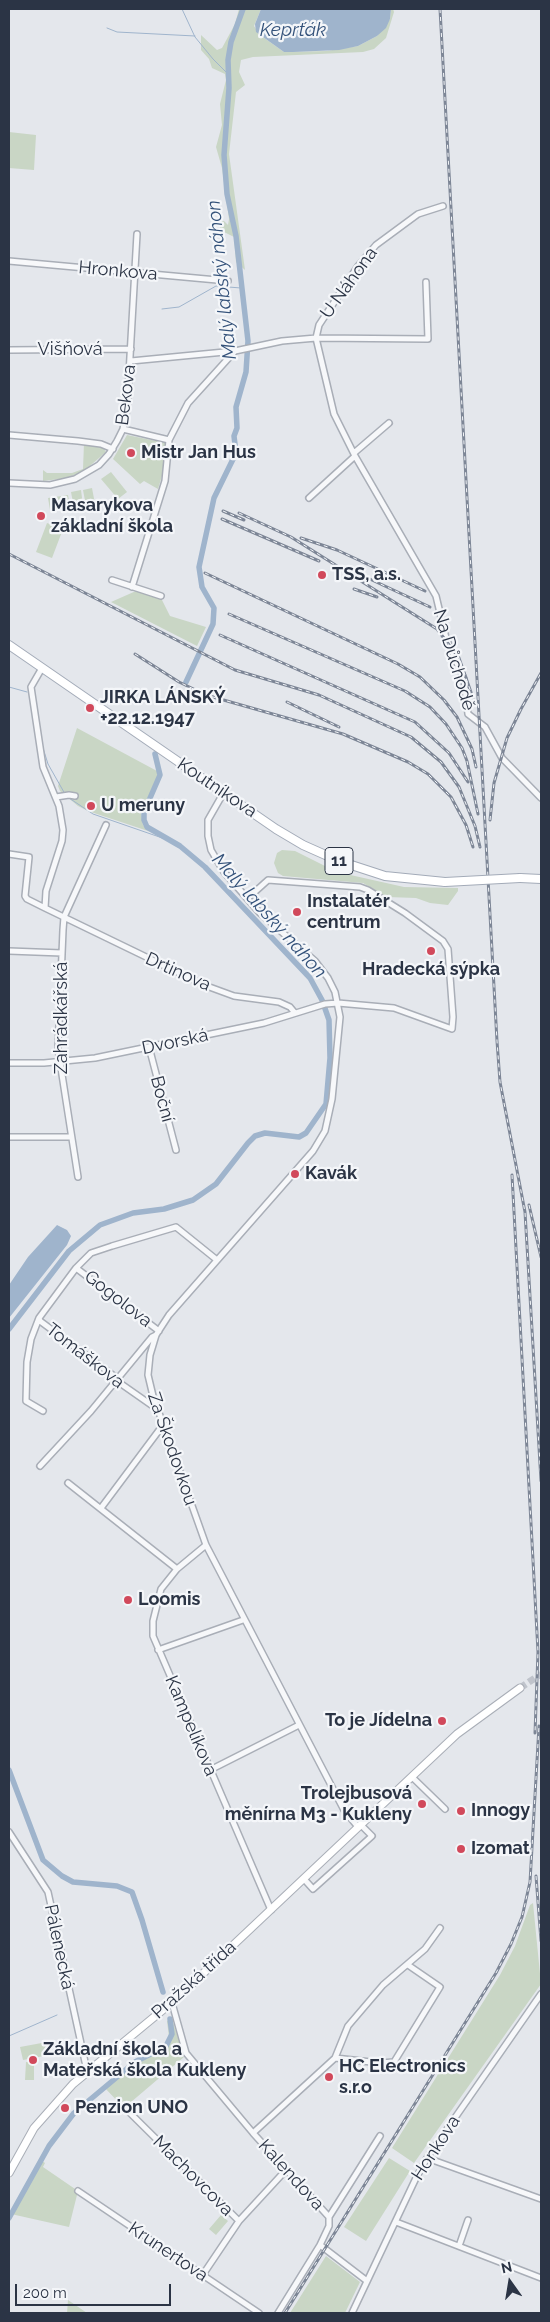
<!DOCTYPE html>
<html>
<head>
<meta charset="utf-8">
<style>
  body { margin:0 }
  #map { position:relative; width:550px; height:2322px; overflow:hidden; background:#e4e7ec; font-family:Raleway,sans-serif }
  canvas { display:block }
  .frame { position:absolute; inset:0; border:10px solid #2b3445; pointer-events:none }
  .north { position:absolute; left:485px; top:2257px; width:50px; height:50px; -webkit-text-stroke:4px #f4f6f9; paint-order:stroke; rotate:347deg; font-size:14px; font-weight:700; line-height:20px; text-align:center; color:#2b3445 }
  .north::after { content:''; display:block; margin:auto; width:18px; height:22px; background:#2b3445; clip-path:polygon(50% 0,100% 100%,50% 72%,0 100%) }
  .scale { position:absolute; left:15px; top:2284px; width:156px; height:22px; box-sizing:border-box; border:2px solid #2b3445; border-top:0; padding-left:6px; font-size:15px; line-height:18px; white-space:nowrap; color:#2b3445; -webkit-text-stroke:4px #f4f6f9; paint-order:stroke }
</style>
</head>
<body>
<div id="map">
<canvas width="550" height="2322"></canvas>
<div class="frame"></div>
<div class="north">N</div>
<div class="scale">200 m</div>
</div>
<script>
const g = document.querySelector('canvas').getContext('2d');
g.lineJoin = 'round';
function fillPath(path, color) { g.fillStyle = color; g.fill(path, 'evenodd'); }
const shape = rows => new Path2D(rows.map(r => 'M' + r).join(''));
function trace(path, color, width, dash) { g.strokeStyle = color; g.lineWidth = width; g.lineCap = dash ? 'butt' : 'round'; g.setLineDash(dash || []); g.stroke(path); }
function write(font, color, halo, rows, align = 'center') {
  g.font = font + ' Raleway,sans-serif'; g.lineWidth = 4.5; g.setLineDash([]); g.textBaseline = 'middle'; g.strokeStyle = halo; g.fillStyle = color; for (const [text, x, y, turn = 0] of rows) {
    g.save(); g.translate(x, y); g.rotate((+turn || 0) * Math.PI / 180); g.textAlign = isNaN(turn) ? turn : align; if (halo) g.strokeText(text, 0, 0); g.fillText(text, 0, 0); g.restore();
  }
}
fillPath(shape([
  [239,9,261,9,254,26,260,35,284,52,326,51,358,46,377,36,390,19,391,9,393,9,394,12,386,38,374,49,363,52,253,57,241,60,239,72,245,85,236,92,229,154,245,270,236,262,234,237,220,230,220,221,224,221,228,225,229,219,222,168,216,147,222,125,220,104,226,80,225,74,212,68,209,59,201,50,201,35,217,50,222,48,235,24],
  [9,132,36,135,34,170,9,168],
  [127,435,166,443,165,466,158,489,144,481,140,484,113,459],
  [84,443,102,446,106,452,84,471,67,478,43,481,43,470,47,473,72,473,83,469],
  [111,472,127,492,118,499,101,479],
  [92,488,95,504,86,506,83,490],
  [81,490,83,506,74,508,71,492],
  [68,495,70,506,50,510,48,498],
  [47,523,63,529,52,558,36,552],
  [136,591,161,598,170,616,206,627,197,646,111,602],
  [77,728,157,771,157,777,141,813,143,825,151,832,88,811,78,806,60,791,58,786],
  [282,850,295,851,337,872,404,887,458,888,458,891,448,905,430,903,416,898,387,897,363,883,283,876,278,873,274,863,277,853],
  [533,1903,541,1984,414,2163,392,2148,500,1975,515,1946,530,1905],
  [172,2019,184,2057,124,2108,103,2086,132,2062,167,2043,169,2037,167,2021],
  [47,2042,49,2055,23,2060,20,2047],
  [26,2062,34,2062,34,2080,25,2080],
  [389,2158,410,2171,366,2241,344,2227],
  [41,2160,45,2163,43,2167,78,2191,69,2227,11,2214],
  [221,2215,228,2221,216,2235,209,2229],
  [326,2256,360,2282,345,2313,290,2313],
  [68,2300,87,2313,67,2313]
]), '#c9d6c5');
fillPath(shape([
  [261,9,391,9,390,19,386,28,377,36,358,46,339,50,293,52,284,52,256,32,255,24],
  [57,1225,67,1230,71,1236,67,1245,9,1318,9,1285,28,1257]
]), '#9fb4cc');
trace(shape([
  [182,9,195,37,213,59,228,74],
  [107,28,117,32,195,36],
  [162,309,179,307,216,286,241,288],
  [9,687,27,692],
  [43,748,48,764,65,794],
  [69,798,93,814,171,841],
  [9,2036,57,2015]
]), '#9fb4cc', 1);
trace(shape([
  [186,682,213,624,214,608,202,587,199,567,214,498,236,453,234,436,237,428,236,407,246,372,248,341,236,236,227,194,224,155,229,88,228,60,231,42,243,9],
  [9,1329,69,1251,100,1225,133,1213,164,1209,193,1200,216,1184,248,1143,255,1136,265,1133,299,1137,306,1133,326,1104,330,1058,329,1020,322,1000,310,978,205,867,180,846,147,827,144,820,144,812,160,775,155,754],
  [9,1770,43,1860,62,1876,73,1882,117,1886,132,1892,142,1920,163,1992],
  [9,2218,49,2146,74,2113,135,2062,166,2046,172,2034,170,2019]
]), '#9fb4cc', 5.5);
trace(shape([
  [520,1688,541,1674]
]), '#bfc3cb', 7, [7, 3.5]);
const street = shape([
  [443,206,418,214,376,245,358,266,319,325,316,338,334,414,355,456,436,596,446,638,464,679,468,714,485,727,502,758,541,798],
  [9,261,228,281],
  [9,350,131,349],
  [131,361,235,351,282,341,316,338,428,339,426,282],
  [123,429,169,440],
  [9,435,78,441,101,444,113,449],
  [354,453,389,423],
  [9,483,50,485,75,479,99,465,109,454,117,441,123,429,127,409,137,234],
  [309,498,355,456],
  [112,580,161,596],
  [132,587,165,481,169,440,188,403,235,351],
  [42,668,31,687,43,767,59,806,63,830,62,841,46,891,45,908,204,985,234,996,279,1002,290,1007,295,1013],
  [224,792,208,820,208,836,211,850,224,872,260,913,315,961,328,978,335,992,340,1017,332,1099,325,1131,313,1151,169,1315,156,1335,150,1355,148,1375,153,1396,206,1545,344,1810,358,1827],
  [56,797,69,795,75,796],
  [9,854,29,857,25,896,27,899,45,908],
  [9,951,62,953],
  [149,1047,176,1150],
  [9,1063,44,1063,95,1058,264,1023,325,1004,338,1003,394,1008,452,1029,453,1017,448,949,443,941,405,913,368,890,360,887,268,880,248,898],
  [9,1137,71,1137],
  [78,1177,58,1049,63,930,64,917,106,825],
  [76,1268,159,1331],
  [39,1318,31,1339,27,1362,26,1401,43,1411],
  [157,1409,117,1381,114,1376,40,1321,39,1318,76,1268,91,1253,112,1246,176,1227,217,1260],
  [40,1466,91,1411,152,1337,156,1335],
  [68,1483,177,1569],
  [101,1508,163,1425],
  [206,1545,177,1569,161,1589,153,1621,153,1636,271,1910],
  [158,1650,243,1620],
  [210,1770,299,1725],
  [412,1777,445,1809],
  [9,1832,48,1892,87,2071],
  [304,1879,313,1889,372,1836,361,1825],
  [172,2003,186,2053,253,2133,329,2217,329,2226,320,2245,278,2313],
  [335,2058,380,2063,394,2062,440,1987,408,1965],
  [126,2109,239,2221],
  [253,2133,335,2058,348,2026,383,1985,425,1949,440,1928],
  [427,2158,541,2199],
  [78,2191,259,2313],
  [329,2217,380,2136],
  [396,2222,541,2278],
  [320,2245,367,2281],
  [459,2246,468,2220],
  [202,2276,239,2221,286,2170],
  [352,2313,416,2178,427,2158,541,1994]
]);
const secondary = shape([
  [9,2173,34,2128,73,2084,176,1999,457,1734,520,1688]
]);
const primary = shape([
  [9,645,276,829,303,845,339,861,385,876,445,882],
  [520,878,541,879]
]);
trace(street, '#a9aeb7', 8);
trace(secondary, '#a9aeb7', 9);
trace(primary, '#a3abb8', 10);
trace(street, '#f7f8fa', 5);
trace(secondary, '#fff', 7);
trace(primary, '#fff', 8);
const rail = shape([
  [440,9,497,1041,500,1082,525,1212,541,1481],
  [223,511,244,520],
  [239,513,291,537,437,629,459,658,473,698],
  [222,519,319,561],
  [301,538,337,550,425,591],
  [9,554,235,670,319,695,411,737,441,762,459,787,475,826,480,847],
  [205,573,398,664,420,677,444,700,457,717,472,749,476,767],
  [359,574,430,607],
  [354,589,377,597],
  [229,614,405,691,430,707,446,724,462,748,467,761,478,814],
  [220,635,415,722,449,753,468,782],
  [135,654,179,682,206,695,343,734,408,762,428,774,451,797,466,825,473,847],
  [287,702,339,727],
  [490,820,494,783,507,738,521,709,541,673],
  [512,1175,538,1652,535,1733],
  [529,1205,541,1257],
  [536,1876,541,1941],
  [285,2313,496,1973,511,1944,522,1917,530,1882,539,1726]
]);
trace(rail, '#7d8696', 3);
trace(rail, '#f4f6f9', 1, [4]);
const primaryBridge = shape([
  [445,882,520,878]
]);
trace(primaryBridge, '#a3abb8', 10, []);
trace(primaryBridge, '#fff', 8);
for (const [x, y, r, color] of [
  [131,453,5,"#d1495b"],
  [41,516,5,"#d1495b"],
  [322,575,5,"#d1495b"],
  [90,708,5,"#d1495b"],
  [91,806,5,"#d1495b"],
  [297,912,5,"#d1495b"],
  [431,951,5,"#d1495b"],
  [295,1174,5,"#d1495b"],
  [128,1600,5,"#d1495b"],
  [442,1721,5,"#d1495b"],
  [422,1804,5,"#d1495b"],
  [461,1811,5,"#d1495b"],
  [461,1849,5,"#d1495b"],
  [33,2060,5,"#d1495b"],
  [329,2077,5,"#d1495b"],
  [65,2108,5,"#d1495b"]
]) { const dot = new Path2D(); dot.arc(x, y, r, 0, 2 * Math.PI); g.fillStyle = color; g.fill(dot); trace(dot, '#f4f6f9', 2); }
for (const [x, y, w] of [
  [339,861,28]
]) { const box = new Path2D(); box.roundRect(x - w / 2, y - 13.5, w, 27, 4); g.fillStyle = '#f4f6f9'; g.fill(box); trace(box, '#2b3445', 1); }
write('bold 16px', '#2b3445', null, [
  ["11",339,861]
]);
write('18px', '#2b3445', '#f4f6f9', [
  ["Hronkova",118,271,5],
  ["U Náhona",349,283,-54],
  ["Višňová",70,350],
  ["Bekova",126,395,-83],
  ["Na Důchodě",454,660,73],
  ["Koutníkova",217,788,34],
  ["Drtinova",178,972,24],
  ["Zahrádkářská",62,1018,-90],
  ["Dvorská",175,1042,-12],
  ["Boční",162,1099,75],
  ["Gogolova",118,1299,38],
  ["Tomáškova",85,1356,38],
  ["Za Škodovkou",172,1449,71],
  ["Kampelíkova",191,1726,67],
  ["Pálenecká",59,1947,78],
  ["Pražská třída",194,1980,-42],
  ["Honkova",436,2148,-57],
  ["Kalendova",291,2175,48],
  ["Machovcova",193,2176,45],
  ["Krunertova",168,2252,34]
]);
write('bold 18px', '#2b3445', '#f4f6f9', [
  ["Mistr Jan Hus",141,453],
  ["Masarykova",51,506],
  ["základní škola",51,527],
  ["TSS, a.s.",332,575],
  ["JIRKA LÁNSKÝ",100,698],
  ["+22.12.1947",100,719],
  ["U meruny",101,806],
  ["Instalatér",307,902],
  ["centrum",307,923],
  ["Hradecká sýpka",431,970,"center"],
  ["Kavák",305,1174],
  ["Loomis",138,1600],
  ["To je Jídelna",432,1721,"right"],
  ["Trolejbusová",412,1794,"right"],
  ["měnírna M3 - Kukleny",412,1815,"right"],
  ["Innogy",471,1811],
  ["Izomat",471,1849],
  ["Základní škola a",43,2050],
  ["Mateřská škola Kukleny",43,2071],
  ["HC Electronics",339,2067],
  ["s.r.o",339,2088],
  ["Penzion UNO",75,2108]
], 'left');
write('italic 19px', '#34527a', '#f4f6f9', [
  ["Keprťák",293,30],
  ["Malý labský náhon",222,280,-96],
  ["Malý labský náhon",269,916,48]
]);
</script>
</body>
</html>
